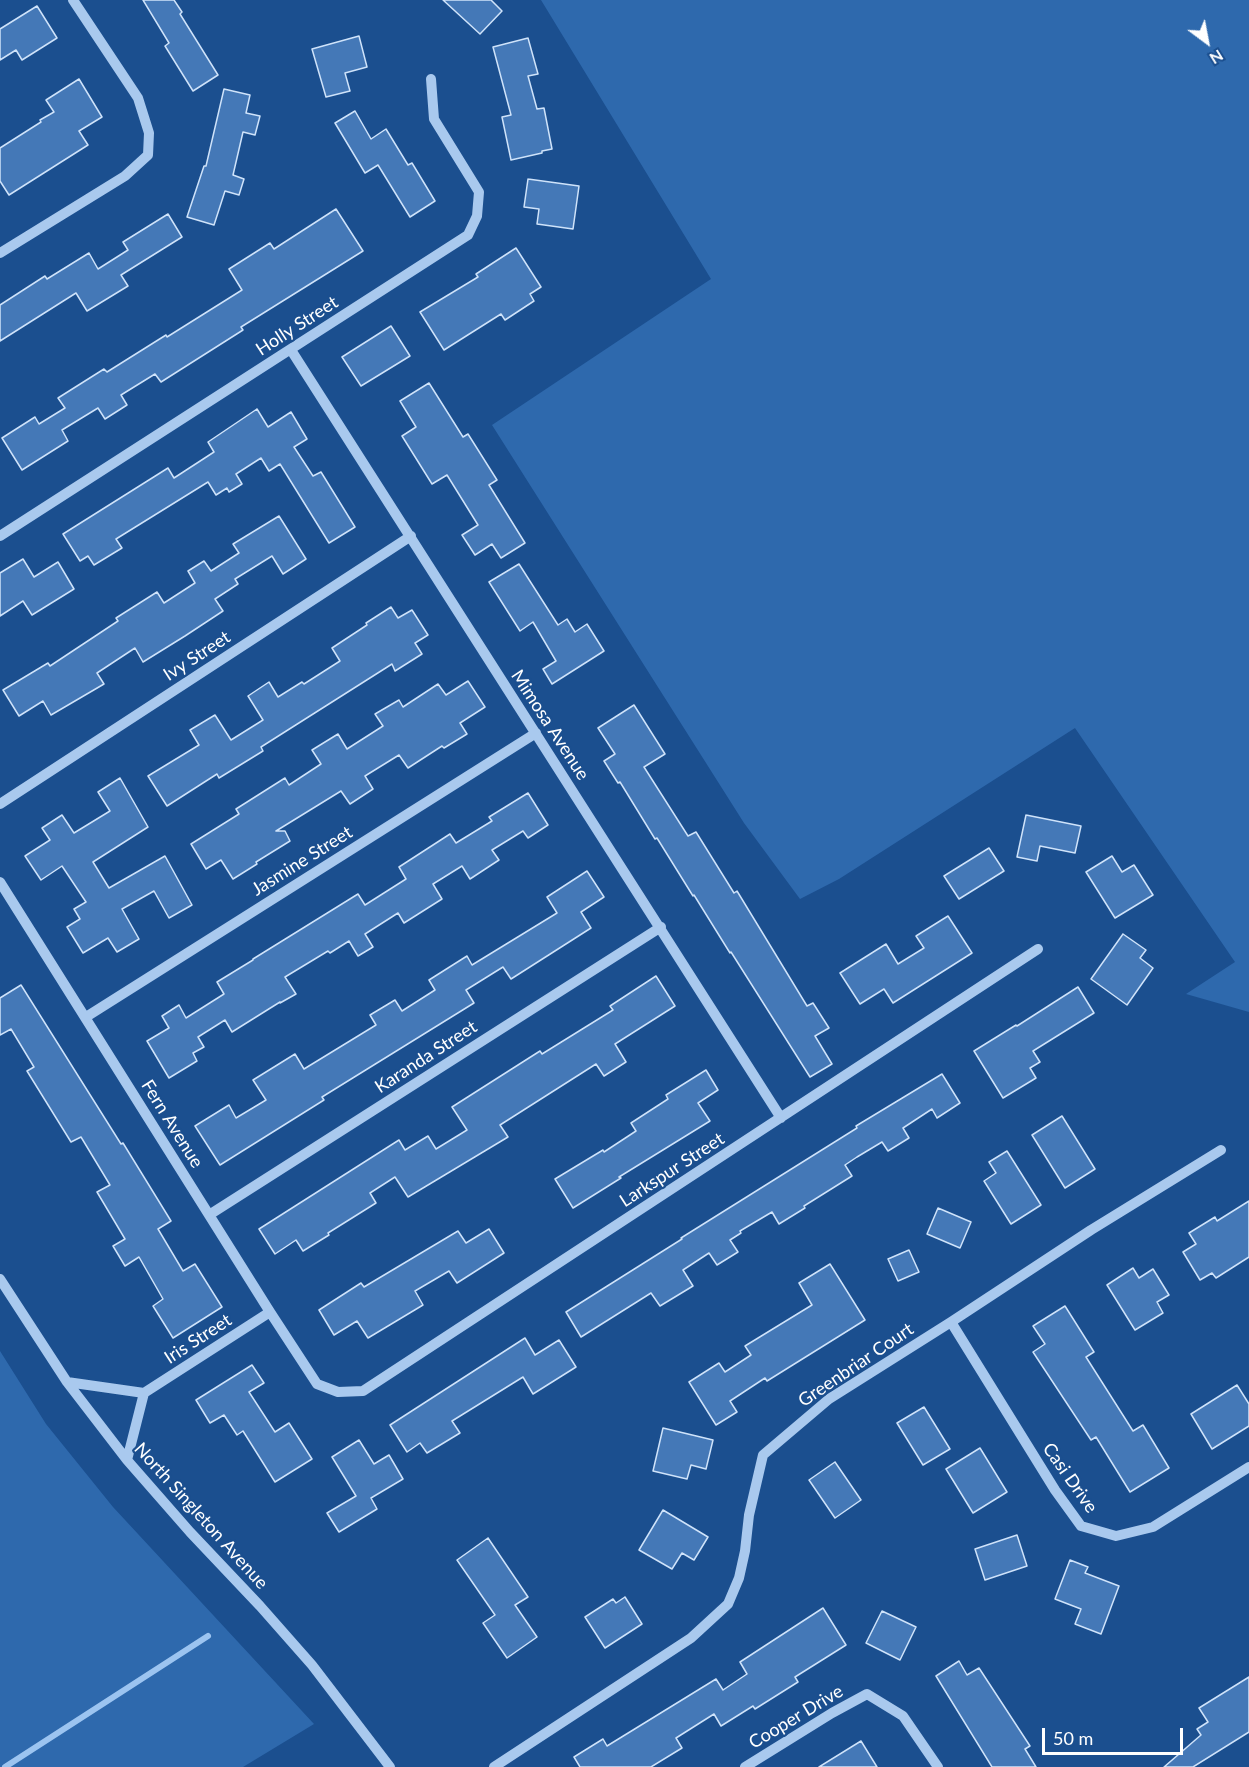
<!DOCTYPE html>
<html>
<head>
<meta charset="utf-8">
<style>
  body { margin:0 }
  #map { position:relative; width:1249px; height:1767px; overflow:hidden; background:#1b4f8f; font-family:Lato,sans-serif }
  canvas { display:block }
  .north { position:absolute; left:1177px; top:12px; width:60px; height:60px; -webkit-text-stroke:4px #1b4f8f; paint-order:stroke; rotate:148deg; font-size:16px; font-weight:700; line-height:24px; text-align:center; color:#fff }
  .north::after { content:''; display:block; margin:auto; width:21px; height:27px; background:#fff; clip-path:polygon(50% 0,100% 100%,50% 72%,0 100%) }
  .scale { position:absolute; left:1042px; top:1728px; width:141px; height:27px; box-sizing:border-box; border:3px solid #fff; border-top:0; padding-left:8px; font-size:18px; line-height:21px; white-space:nowrap; color:#fff; -webkit-text-stroke:4px #1b4f8f; paint-order:stroke }
</style>
</head>
<body>
<div id="map">
<canvas width="1249" height="1767"></canvas>
<div class="north">N</div>
<div class="scale">50 m</div>
</div>
<script>
const g = document.querySelector('canvas').getContext('2d');
g.lineJoin = 'round';
function fillPath(path, color) { g.fillStyle = color; g.fill(path, 'evenodd'); }
const shape = rows => new Path2D(rows.map(r => 'M' + r).join(''));
function trace(path, color, width, dash) { g.strokeStyle = color; g.lineWidth = width; g.lineCap = dash ? 'butt' : 'round'; g.setLineDash(dash || []); g.stroke(path); }
function write(font, color, halo, rows, align = 'center') {
  g.font = font + ' Lato,sans-serif'; g.lineWidth = 4.5; g.setLineDash([]); g.textBaseline = 'middle'; g.strokeStyle = halo; g.fillStyle = color; for (const [text, x, y, turn = 0] of rows) {
    g.save(); g.translate(x, y); g.rotate((+turn || 0) * Math.PI / 180); g.textAlign = isNaN(turn) ? turn : align; if (halo) g.strokeText(text, 0, 0); g.fillText(text, 0, 0); g.restore();
  }
}
fillPath(shape([
  [541,0,1249,0,1249,1012,1186,994,1235,962,1075,728,839,879,800,899,744,823,492,425,711,279],
  [0,1351,46,1424,113,1507,314,1724,243,1767,0,1767]
]), '#2e69ad');
trace(shape([
  [5,1767,208,1636]
]), '#9cc4f0', 6);
const building = shape([
  [143,0,174,0,182,12,180,14,218,75,193,91,165,46,169,43,143,0],
  [443,0,491,0,502,11,480,34,443,0],
  [37,6,57,38,22,60,16,50,0,60,0,29,37,6],
  [359,36,367,67,345,73,350,91,326,97,312,49,359,36],
  [528,38,538,74,528,76,537,109,544,108,552,149,542,151,542,153,511,160,502,117,511,115,493,47,528,38],
  [79,79,102,117,79,131,88,145,9,195,0,181,0,148,41,122,40,120,54,112,46,100,79,79],
  [224,89,250,95,246,113,260,116,255,135,243,132,233,175,244,179,239,195,225,191,214,225,187,217,204,166,206,166,224,89],
  [355,111,371,139,386,129,408,165,412,163,435,201,410,217,378,165,365,173,335,123,355,111],
  [528,179,579,186,573,229,537,224,539,209,524,207,528,179],
  [336,209,363,251,241,327,243,330,161,382,155,374,121,395,127,405,105,419,98,408,62,430,68,441,22,470,2,438,35,417,39,424,65,408,58,398,104,369,107,372,166,335,167,337,242,290,229,269,270,243,274,249,336,209],
  [168,214,182,237,121,275,128,286,87,311,76,293,0,341,0,305,45,276,47,279,89,253,98,269,128,250,123,242,168,214],
  [516,248,541,287,530,294,534,301,505,320,501,314,444,350,420,312,478,277,476,274,516,248],
  [391,326,410,356,361,386,342,357,391,326],
  [429,383,463,437,468,434,497,480,489,485,525,543,501,558,492,544,475,555,462,535,478,525,447,475,432,484,402,436,416,427,400,401,429,383],
  [257,409,268,427,291,412,307,439,294,447,313,476,321,472,355,527,329,543,280,464,269,471,261,458,236,474,242,484,229,492,227,488,216,495,208,482,116,539,122,548,94,565,88,556,80,561,63,534,168,468,174,478,214,452,208,442,257,409],
  [279,516,306,559,283,574,272,556,235,579,238,584,215,599,223,611,185,636,143,662,135,648,97,673,104,684,51,715,43,701,19,716,3,690,48,663,50,666,118,621,116,618,157,592,164,603,195,583,188,571,204,561,211,571,239,553,233,544,279,516],
  [23,559,34,577,58,562,74,589,32,615,23,601,0,616,0,573,23,559],
  [519,564,558,625,567,619,575,632,587,624,604,651,552,684,543,669,556,661,533,622,520,631,489,582,519,564],
  [391,607,398,618,412,610,428,635,415,643,422,654,395,671,392,664,261,747,263,751,219,778,217,774,167,806,148,776,199,745,190,730,215,715,231,740,263,720,248,696,269,682,278,697,302,682,304,684,340,661,332,648,367,625,366,623,391,607],
  [468,681,485,707,460,723,467,734,444,748,442,746,408,768,399,755,365,776,373,789,350,804,341,791,276,831,285,831,290,841,256,862,257,864,233,879,221,860,206,869,191,844,239,814,236,809,285,778,289,785,321,764,312,750,338,734,347,749,383,726,375,714,399,700,403,707,438,684,446,695,468,681],
  [634,705,665,754,644,767,688,836,696,832,734,893,737,891,807,1006,813,1003,829,1028,815,1036,832,1064,810,1077,731,952,730,953,694,895,693,896,657,838,655,839,620,782,618,783,604,761,615,754,598,728,634,705],
  [120,778,148,827,93,862,109,888,165,856,192,905,169,918,154,891,122,909,139,939,117,952,108,938,83,953,67,927,80,919,74,909,86,902,62,866,41,880,25,856,50,840,42,828,62,815,74,833,110,811,98,792,120,778],
  [528,793,548,825,528,838,523,831,492,850,499,860,470,879,462,866,433,884,442,899,404,923,398,913,365,934,373,947,358,956,349,941,330,953,328,951,285,977,296,994,280,1003,280,1002,232,1032,225,1020,198,1037,204,1047,193,1053,197,1061,169,1078,147,1041,169,1028,162,1016,179,1005,186,1018,224,994,217,982,253,960,253,959,358,894,365,905,406,879,399,867,450,834,456,843,492,821,489,817,528,793],
  [1026,815,1081,826,1075,853,1040,846,1037,861,1017,857,1026,815],
  [989,848,1004,871,959,899,944,876,989,848],
  [1112,856,1122,872,1134,865,1153,895,1115,918,1086,872,1112,856],
  [587,871,604,897,581,912,591,928,511,979,503,967,466,990,474,1003,322,1097,324,1100,220,1165,195,1126,229,1105,236,1118,266,1100,253,1080,295,1054,304,1069,376,1025,370,1015,395,1000,402,1011,435,990,429,980,467,956,472,965,557,913,547,897,587,871],
  [948,916,972,953,893,1003,884,989,860,1004,840,973,886,944,898,964,924,948,916,936,948,916],
  [1123,934,1146,950,1140,958,1153,968,1127,1005,1091,979,1123,934],
  [656,976,675,1006,615,1044,626,1062,604,1076,596,1064,500,1125,508,1137,408,1197,395,1177,370,1193,376,1203,328,1233,329,1235,303,1251,296,1240,275,1254,259,1229,399,1140,405,1150,428,1136,436,1149,467,1130,452,1107,540,1051,542,1054,613,1010,610,1006,656,976],
  [21,985,121,1144,123,1143,171,1221,158,1229,183,1271,195,1264,222,1307,173,1338,153,1306,163,1299,139,1257,125,1266,113,1246,125,1239,97,1192,110,1185,81,1137,71,1142,27,1071,34,1067,11,1029,0,1035,0,998,21,985],
  [1078,987,1094,1013,1033,1051,1040,1062,1030,1068,1036,1078,1003,1098,974,1051,1016,1025,1017,1026,1078,987],
  [706,1070,718,1090,698,1103,710,1121,619,1177,621,1178,573,1208,555,1179,603,1150,604,1152,636,1131,631,1123,668,1099,666,1095,706,1070],
  [942,1074,960,1103,937,1118,932,1109,903,1128,909,1138,888,1151,882,1142,857,1157,845,1165,852,1176,804,1206,805,1208,779,1224,772,1212,740,1231,741,1233,730,1240,738,1252,717,1265,709,1253,683,1270,693,1286,660,1306,651,1293,581,1337,566,1312,682,1239,681,1238,857,1128,856,1126,942,1074],
  [1062,1116,1095,1169,1065,1188,1032,1135,1062,1116],
  [1007,1151,1041,1205,1011,1224,984,1181,996,1173,989,1162,1007,1151],
  [1249,1201,1249,1257,1216,1278,1212,1273,1200,1280,1183,1252,1196,1244,1189,1233,1215,1217,1217,1221,1249,1201],
  [938,1208,971,1222,960,1248,927,1234,938,1208],
  [489,1229,504,1253,457,1283,449,1271,415,1291,423,1305,368,1338,357,1321,334,1335,319,1310,361,1283,364,1287,458,1231,466,1243,489,1229],
  [909,1250,919,1272,898,1281,888,1259,909,1250],
  [830,1264,865,1320,767,1381,765,1378,730,1401,737,1412,716,1425,689,1382,719,1363,725,1372,751,1355,745,1346,812,1305,799,1283,830,1264],
  [1133,1268,1139,1278,1153,1269,1169,1295,1157,1302,1163,1313,1135,1330,1107,1285,1133,1268],
  [1065,1306,1094,1352,1086,1357,1133,1431,1143,1425,1169,1468,1130,1492,1096,1437,1091,1440,1033,1352,1045,1344,1033,1326,1065,1306],
  [525,1338,535,1355,559,1340,576,1367,533,1394,523,1377,452,1421,460,1433,427,1453,420,1443,407,1452,390,1425,525,1338],
  [252,1365,264,1383,249,1392,275,1432,289,1423,312,1459,275,1482,243,1431,237,1435,224,1415,210,1423,196,1400,252,1365],
  [1237,1385,1249,1404,1249,1426,1212,1449,1191,1414,1237,1385],
  [924,1407,950,1449,923,1465,897,1423,924,1407],
  [663,1428,713,1440,706,1469,691,1465,687,1479,653,1471,663,1428],
  [359,1440,374,1464,389,1455,403,1479,371,1498,377,1509,339,1532,327,1513,356,1496,332,1457,359,1440],
  [980,1448,1007,1492,973,1513,946,1469,980,1448],
  [835,1462,861,1500,835,1518,809,1480,835,1462],
  [663,1510,708,1537,694,1560,682,1553,672,1569,639,1550,663,1510],
  [1017,1535,1027,1566,985,1580,975,1549,1017,1535],
  [488,1538,528,1597,515,1605,537,1637,507,1658,483,1623,495,1615,457,1560,488,1538],
  [1070,1560,1088,1567,1085,1573,1119,1586,1101,1634,1075,1624,1081,1609,1055,1599,1070,1560],
  [625,1597,642,1624,605,1648,585,1617,613,1599,616,1603,625,1597],
  [823,1608,846,1645,795,1677,798,1682,755,1709,753,1706,721,1726,714,1714,676,1738,682,1748,651,1767,580,1767,574,1757,603,1739,607,1746,716,1679,723,1690,747,1674,740,1662,823,1608],
  [882,1611,916,1627,900,1660,866,1643,882,1611],
  [959,1661,967,1675,979,1668,1030,1746,1025,1749,1036,1767,992,1767,936,1676,959,1661],
  [1249,1677,1249,1732,1193,1767,1164,1767,1201,1735,1197,1729,1208,1722,1199,1708,1249,1677],
  [861,1741,877,1767,819,1767,861,1741]
]);
fillPath(building, '#4478b7');
trace(building, '#cfe3fa', 1.5);
trace(shape([
  [0,253,125,176,148,155,149,133,138,98,73,0],
  [291,350,781,1118],
  [0,536,468,235,477,216,479,192,434,119,431,79],
  [0,804,411,536],
  [0,882,270,1312,317,1384,338,1392,363,1391,1038,949],
  [86,1017,536,733],
  [209,1215,661,927],
  [0,1279,67,1382,127,1460,190,1532,260,1606,312,1665,390,1767],
  [951,1322,1055,1490,1081,1526,1116,1536,1153,1527,1249,1467],
  [67,1382,144,1393,270,1312],
  [127,1460,144,1393],
  [494,1767,691,1638,728,1604,739,1578,745,1551,749,1515,763,1455,829,1399,951,1322,1091,1230,1221,1150],
  [745,1767,832,1713,867,1694,903,1716,938,1767]
]), '#a9c9ee', 10);
write('18px', '#fff', '#1b4f8f', [
  ["Holly Street",297,326,-33],
  ["Ivy Street",197,656,-33],
  ["Mimosa Avenue",550,725,57],
  ["Jasmine Street",302,861,-32],
  ["Karanda Street",426,1057,-33],
  ["Fern Avenue",172,1124,58],
  ["Larkspur Street",672,1170,-33],
  ["Iris Street",198,1339,-33],
  ["Greenbriar Court",856,1365,-34],
  ["Casi Drive",1070,1478,55],
  ["North Singleton Avenue",201,1516,48],
  ["Cooper Drive",796,1717,-31]
]);
</script>
</body>
</html>
